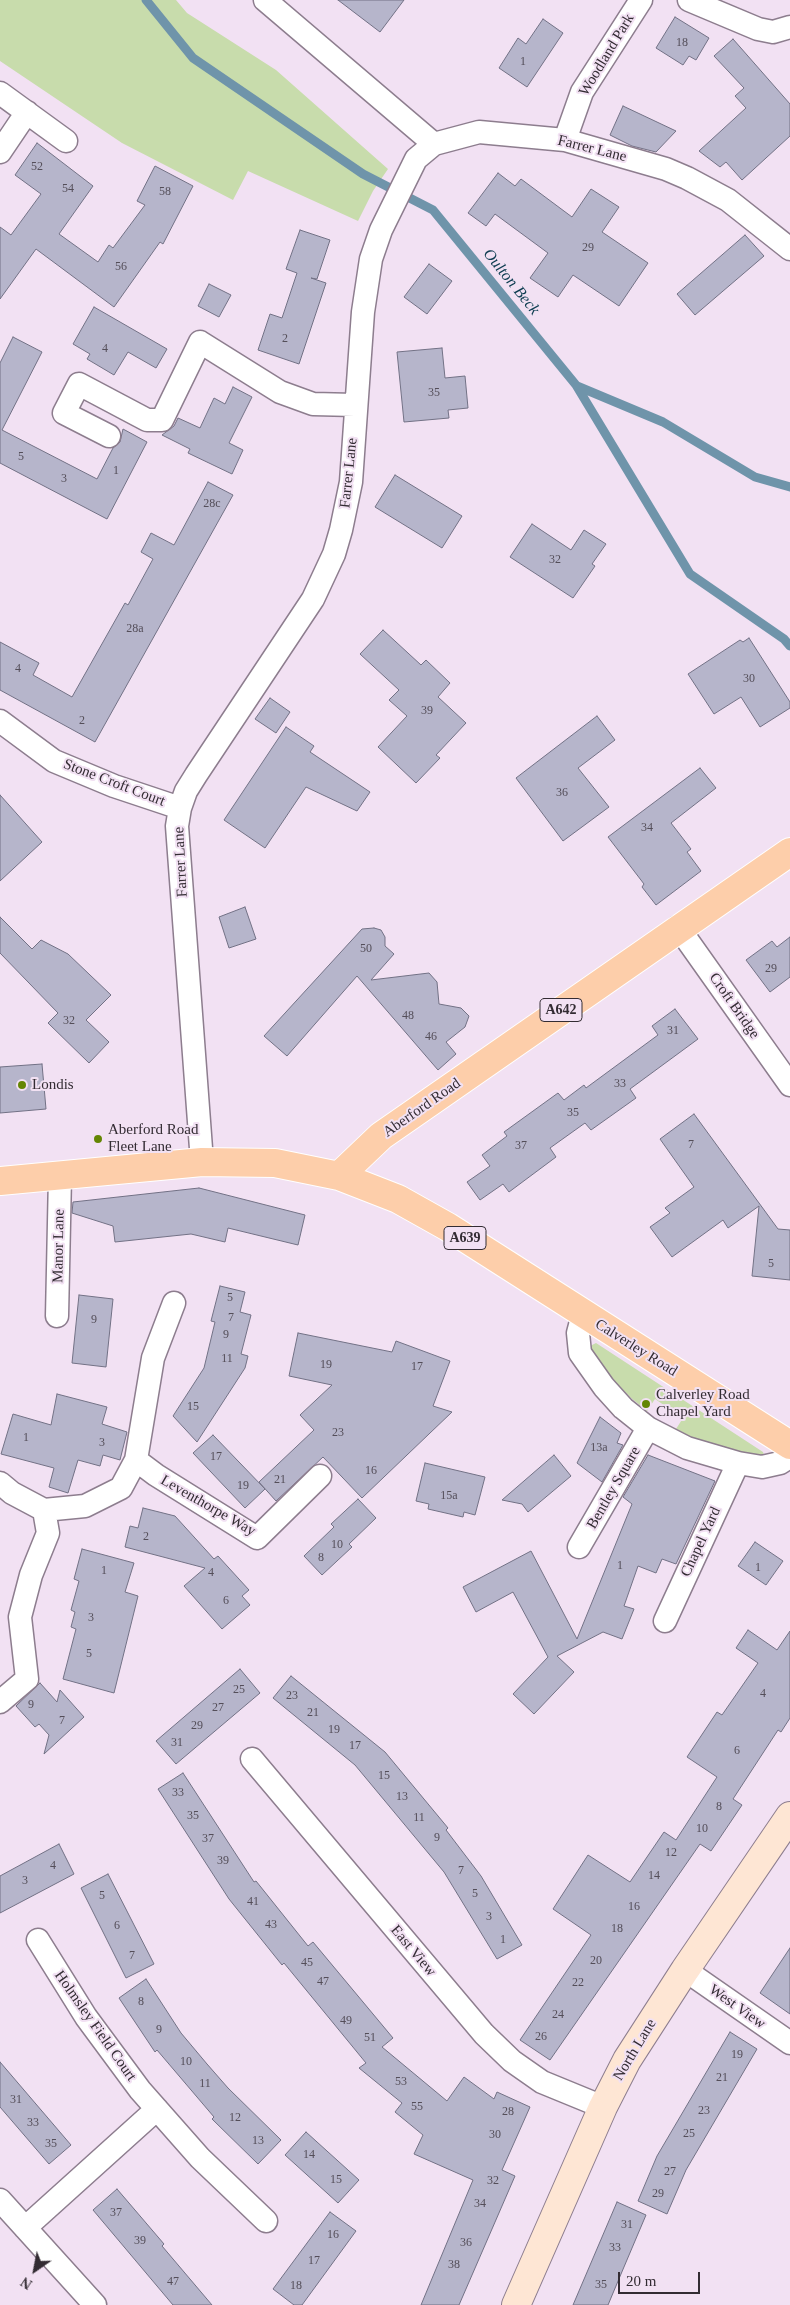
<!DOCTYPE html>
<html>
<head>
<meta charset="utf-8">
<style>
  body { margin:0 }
  #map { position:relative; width:790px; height:2305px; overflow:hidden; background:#f2e1f3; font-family:Georgia,serif }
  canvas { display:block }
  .north { position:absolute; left:10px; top:2245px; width:50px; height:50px; -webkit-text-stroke:4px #f2e1f3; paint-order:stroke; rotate:213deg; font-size:14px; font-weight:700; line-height:20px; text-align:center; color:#332c33 }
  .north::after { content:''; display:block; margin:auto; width:18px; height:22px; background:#332c33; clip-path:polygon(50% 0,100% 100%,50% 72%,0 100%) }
  .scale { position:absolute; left:618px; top:2272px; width:82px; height:22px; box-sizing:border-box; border:2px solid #332c33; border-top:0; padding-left:6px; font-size:15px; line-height:18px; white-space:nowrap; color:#332c33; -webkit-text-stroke:4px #f2e1f3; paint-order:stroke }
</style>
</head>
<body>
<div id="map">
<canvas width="790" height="2305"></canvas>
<div class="north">N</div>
<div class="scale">20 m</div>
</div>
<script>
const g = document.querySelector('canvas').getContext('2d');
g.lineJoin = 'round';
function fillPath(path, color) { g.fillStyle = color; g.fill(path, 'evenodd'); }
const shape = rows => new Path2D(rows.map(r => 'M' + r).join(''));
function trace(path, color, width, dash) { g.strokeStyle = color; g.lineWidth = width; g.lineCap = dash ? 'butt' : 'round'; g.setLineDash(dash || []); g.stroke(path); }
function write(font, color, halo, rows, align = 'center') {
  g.font = font + ' Georgia,serif'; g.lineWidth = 4; g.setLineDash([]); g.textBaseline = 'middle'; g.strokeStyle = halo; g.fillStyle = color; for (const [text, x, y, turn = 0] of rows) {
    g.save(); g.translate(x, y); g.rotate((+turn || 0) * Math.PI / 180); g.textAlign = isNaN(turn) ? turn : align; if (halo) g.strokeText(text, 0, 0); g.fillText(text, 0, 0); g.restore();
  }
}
fillPath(shape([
  [0,0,176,0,187,13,276,70,388,169,373,191,358,221,248,171,233,200,122,143,0,61],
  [596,1343,763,1452,764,1455,762,1458,695,1439,676,1429,683,1418,655,1399,647,1411,631,1398,602,1368,591,1351,590,1346]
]), '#c8dcac');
trace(shape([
  [146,0,193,58,363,174,433,210,576,385,690,574,784,639,790,646],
  [577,386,663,422,755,477,790,487]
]), '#6f94aa', 9);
const building = shape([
  [338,0,404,0,380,32,338,0],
  [675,17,709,38,696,60,689,56,683,65,656,48,675,17],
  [543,19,563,33,527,87,499,68,518,38,526,44,543,19],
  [733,39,790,104,790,136,742,180,726,162,720,167,699,151,746,108,735,96,744,88,714,56,733,39],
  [623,106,676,131,656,152,632,146,610,135,623,106],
  [37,143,93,186,59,234,98,262,109,245,113,248,145,205,137,201,155,166,193,186,163,244,160,242,114,307,36,249,0,299,0,227,11,235,41,194,15,175,37,143],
  [498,173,515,186,521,179,572,217,591,189,619,207,602,232,648,263,619,306,573,275,558,297,530,278,548,253,495,214,486,226,468,213,498,173],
  [300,230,330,240,317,279,311,278,326,283,299,364,258,350,270,314,282,318,297,273,286,269,300,230],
  [745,235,764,256,695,315,677,294,745,235],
  [429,264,452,281,427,314,404,297,429,264],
  [209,284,231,295,219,317,198,306,209,284],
  [94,307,167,349,156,368,128,352,114,375,87,359,90,354,73,344,94,307],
  [13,337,42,352,2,430,97,479,113,448,120,442,123,429,147,442,107,519,0,463,0,363,13,337],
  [442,348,445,378,465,376,468,408,448,410,449,418,404,422,397,352,442,348],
  [233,387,252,397,229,443,243,450,232,474,188,453,190,449,162,435,174,426,178,418,200,428,214,398,225,404,233,387],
  [395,475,462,516,442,548,375,507,395,475],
  [208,482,233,495,95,742,0,690,0,642,39,663,33,675,72,697,125,603,128,605,153,559,141,552,151,533,174,545,208,482],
  [532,524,571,550,584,530,606,544,592,564,595,566,573,598,510,557,532,524],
  [383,630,421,665,426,660,450,683,438,697,466,723,436,755,440,758,416,783,378,747,407,716,389,700,399,690,360,654,383,630],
  [749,638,790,702,790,708,760,727,741,697,714,714,688,674,740,640,743,642,749,638],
  [270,698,290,712,276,733,255,719,270,698],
  [597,716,615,740,578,768,609,807,563,841,516,778,597,716],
  [286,727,314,746,310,752,370,792,357,811,306,787,265,848,224,820,286,727],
  [700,768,716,788,671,823,691,849,687,852,701,871,656,905,642,887,644,884,608,837,700,768],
  [0,795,42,842,0,881,0,795],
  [245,907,256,939,229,948,219,917,245,907],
  [0,917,32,949,41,940,68,954,111,995,86,1020,109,1042,89,1063,48,1023,58,1013,0,953,0,917],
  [374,928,381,930,385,937,385,946,394,954,371,980,429,973,437,982,439,1004,461,1008,469,1016,465,1027,446,1042,456,1054,438,1070,357,976,287,1056,264,1036,362,929,374,928],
  [790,937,790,977,770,992,746,960,772,941,777,947,790,937],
  [675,1009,698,1039,630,1089,636,1098,591,1130,585,1123,550,1148,556,1157,509,1192,503,1184,480,1200,467,1182,490,1166,482,1155,507,1136,504,1132,558,1093,564,1100,584,1085,586,1088,658,1035,652,1026,675,1009],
  [42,1064,46,1109,0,1113,0,1067,42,1064],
  [694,1114,778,1229,790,1230,790,1280,752,1276,759,1206,728,1228,723,1220,672,1257,650,1227,670,1213,665,1208,694,1187,660,1139,694,1114],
  [199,1188,305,1215,298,1245,228,1228,225,1242,191,1234,115,1242,113,1226,72,1213,73,1202,199,1188],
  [220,1286,245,1292,240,1312,251,1315,241,1354,248,1356,245,1368,197,1442,173,1416,204,1368,215,1322,211,1321,220,1286],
  [79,1295,113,1299,106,1367,72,1363,79,1295],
  [298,1333,392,1352,396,1341,450,1361,433,1406,452,1412,362,1498,323,1457,276,1501,259,1482,314,1430,300,1415,332,1385,289,1376,298,1333],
  [57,1394,107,1407,102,1424,127,1432,120,1460,103,1455,100,1466,78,1460,68,1493,49,1487,54,1468,1,1454,13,1414,51,1425,57,1394],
  [600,1417,621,1433,617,1443,623,1445,602,1482,577,1463,600,1417],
  [213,1435,265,1489,245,1508,193,1453,213,1435],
  [554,1455,571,1476,528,1512,522,1504,502,1500,554,1455],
  [648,1455,715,1481,676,1564,662,1559,656,1573,638,1566,624,1606,634,1609,622,1639,603,1632,557,1656,574,1672,534,1714,513,1694,548,1657,513,1592,476,1612,463,1587,531,1551,577,1639,632,1504,623,1497,648,1455],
  [425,1463,485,1477,475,1515,464,1512,463,1517,428,1509,429,1504,416,1501,425,1463],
  [358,1499,376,1518,349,1544,352,1547,322,1575,304,1556,334,1527,331,1524,358,1499],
  [143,1508,175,1516,214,1559,218,1556,249,1590,242,1596,250,1605,222,1629,184,1586,205,1568,125,1547,130,1526,138,1528,143,1508],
  [755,1542,783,1561,766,1585,738,1566,755,1542],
  [82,1549,134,1563,125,1592,138,1596,114,1693,63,1679,76,1629,71,1627,75,1612,71,1610,79,1581,74,1579,82,1549],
  [748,1630,777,1650,790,1631,790,1718,781,1732,778,1730,733,1799,742,1805,711,1851,700,1844,550,2060,520,2040,591,1935,553,1909,588,1855,630,1882,664,1832,676,1840,717,1777,687,1757,717,1712,722,1715,758,1663,736,1648,748,1630],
  [240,1669,260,1693,176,1764,156,1741,240,1669],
  [291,1676,385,1752,448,1828,446,1830,481,1876,522,1945,497,1959,444,1872,355,1765,273,1698,291,1676],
  [40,1683,57,1702,60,1690,84,1717,44,1754,49,1735,39,1724,35,1727,16,1706,40,1683],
  [183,1773,254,1882,256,1881,308,1946,313,1942,393,2038,382,2047,447,2101,464,2077,494,2099,497,2092,530,2107,502,2170,515,2176,459,2305,421,2305,473,2180,414,2154,423,2135,395,2112,402,2103,359,2068,366,2063,284,1963,282,1965,229,1899,158,1789,183,1773],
  [59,1844,74,1874,0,1913,0,1876,59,1844],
  [108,1874,154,1964,126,1978,81,1888,108,1874],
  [790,1948,790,2014,760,1993,790,1948],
  [146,1979,181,2033,207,2064,228,2088,281,2140,258,2164,212,2119,214,2117,157,2050,155,2052,119,1998,146,1979],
  [730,2032,757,2049,686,2170,667,2214,638,2201,657,2156,730,2032],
  [0,2062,71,2145,49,2164,0,2107,0,2062],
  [306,2132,359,2180,338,2203,285,2155,306,2132],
  [117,2189,164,2244,162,2246,212,2305,173,2305,93,2210,117,2189],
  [617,2202,646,2215,621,2274,608,2305,573,2305,617,2202],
  [330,2212,356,2231,302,2305,294,2305,273,2289,330,2212]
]);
fillPath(building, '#b6b5cb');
trace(building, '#727185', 1);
const street = shape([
  [265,0,434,144],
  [689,0,758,29,773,32,790,27],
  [0,93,66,141],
  [565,140,582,92,641,0],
  [0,152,27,112],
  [109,436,64,413,79,384,147,420,162,420,200,342,280,392,313,404,355,405],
  [0,721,54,761,114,786,180,808],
  [678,927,790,1085],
  [202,1162,177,826,180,808,186,791,196,775,313,599,334,554,341,530,351,482,363,312,371,259,381,230,416,159,434,144,479,132,565,140,666,169,687,178,728,200,790,249],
  [583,1314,578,1333,580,1353,604,1387,623,1408,648,1428,687,1448,738,1463,762,1467,780,1463,790,1457],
  [57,1316,60,1176],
  [136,1460,156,1475,257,1538,320,1476],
  [0,1483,12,1493,44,1510,85,1506,121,1488,136,1460,153,1358,174,1303],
  [579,1547,648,1428],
  [665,1621,738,1463],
  [0,1702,27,1679,20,1617,31,1575,48,1533,44,1510],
  [252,1759,484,2034,512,2061,542,2082,603,2107],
  [38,1940,86,2017,140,2090,200,2158,266,2221],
  [685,1970,790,2043],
  [0,2200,95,2305],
  [25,2228,157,2109]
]);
const secondary = shape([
  [516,2305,603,2107,627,2060,685,1970,790,1816]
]);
const primary = shape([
  [339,1176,381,1136,790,852],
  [0,1181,202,1162,275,1163,339,1176,398,1199,448,1227,790,1445]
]);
trace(street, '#8d7d8e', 25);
trace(secondary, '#8d7d8e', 30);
trace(primary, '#fff', 30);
trace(street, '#fff', 22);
trace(secondary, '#fee6d4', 28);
trace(primary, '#fdceaa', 28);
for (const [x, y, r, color] of [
  [22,1085,5,"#648603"],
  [98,1139,5,"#648603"],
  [646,1404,5,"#648603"]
]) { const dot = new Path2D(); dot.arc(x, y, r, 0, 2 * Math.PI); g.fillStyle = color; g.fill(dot); trace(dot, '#f2e1f3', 2); }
write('12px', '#544e59', null, [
  ["18",682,43],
  ["1",523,62],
  ["52",37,167],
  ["54",68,189],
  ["58",165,192],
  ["29",588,248],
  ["56",121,267],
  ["2",285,339],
  ["4",105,349],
  ["35",434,393],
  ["5",21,457],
  ["1",116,471],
  ["3",64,479],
  ["28c",212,504],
  ["32",555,560],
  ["28a",135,629],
  ["4",18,669],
  ["30",749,679],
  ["39",427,711],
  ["2",82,721],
  ["36",562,793],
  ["34",647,828],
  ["50",366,949],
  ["29",771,969],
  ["48",408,1016],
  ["32",69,1021],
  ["31",673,1031],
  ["46",431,1037],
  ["33",620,1084],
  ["35",573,1113],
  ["7",691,1145],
  ["37",521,1146],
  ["5",771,1264],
  ["5",230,1298],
  ["7",231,1318],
  ["9",94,1320],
  ["9",226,1335],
  ["11",227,1359],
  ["19",326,1365],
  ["17",417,1367],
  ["15",193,1407],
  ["23",338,1433],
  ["1",26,1438],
  ["3",102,1443],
  ["13a",599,1448],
  ["17",216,1457],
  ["16",371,1471],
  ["21",280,1480],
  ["19",243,1486],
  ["15a",449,1496],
  ["2",146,1537],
  ["10",337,1545],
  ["8",321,1558],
  ["1",620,1566],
  ["1",758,1568],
  ["1",104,1571],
  ["4",211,1573],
  ["6",226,1601],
  ["3",91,1618],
  ["5",89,1654],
  ["25",239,1690],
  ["4",763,1694],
  ["23",292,1696],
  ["9",31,1705],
  ["27",218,1708],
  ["21",313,1713],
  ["7",62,1721],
  ["29",197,1726],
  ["19",334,1730],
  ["31",177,1743],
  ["17",355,1746],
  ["6",737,1751],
  ["15",384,1776],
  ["33",178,1793],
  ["13",402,1797],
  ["8",719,1807],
  ["35",193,1816],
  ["11",419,1818],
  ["10",702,1829],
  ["9",437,1838],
  ["37",208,1839],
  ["12",671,1853],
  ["39",223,1861],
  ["4",53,1866],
  ["7",461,1871],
  ["14",654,1876],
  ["3",25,1881],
  ["5",475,1894],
  ["5",102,1896],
  ["41",253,1902],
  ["16",634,1907],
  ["3",489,1917],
  ["43",271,1925],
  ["6",117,1926],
  ["18",617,1929],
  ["1",503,1940],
  ["7",132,1956],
  ["20",596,1961],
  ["45",307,1963],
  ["47",323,1982],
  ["22",578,1983],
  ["8",141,2002],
  ["24",558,2015],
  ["49",346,2021],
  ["9",159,2030],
  ["26",541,2037],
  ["51",370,2038],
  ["19",737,2055],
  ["10",186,2062],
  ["21",722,2078],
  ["53",401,2082],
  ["11",205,2084],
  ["31",16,2100],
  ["55",417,2107],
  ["23",704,2111],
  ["28",508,2112],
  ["12",235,2118],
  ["33",33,2123],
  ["25",689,2134],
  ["30",495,2135],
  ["13",258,2141],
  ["35",51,2144],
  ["14",309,2155],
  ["27",670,2172],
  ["15",336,2180],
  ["32",493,2181],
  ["29",658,2194],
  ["34",480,2204],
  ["37",116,2213],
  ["31",627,2225],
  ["16",333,2235],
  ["39",140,2241],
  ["36",466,2243],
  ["33",615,2248],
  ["17",314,2261],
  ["38",454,2265],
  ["47",173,2282],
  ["35",601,2285],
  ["18",296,2286]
]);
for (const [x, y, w] of [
  [561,1010,42],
  [465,1238,42]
]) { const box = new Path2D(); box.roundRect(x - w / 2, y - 11.5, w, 23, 4); g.fillStyle = '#f2e1f3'; g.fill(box); trace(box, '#332c33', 1); }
write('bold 14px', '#332c33', null, [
  ["A642",561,1010],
  ["A639",465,1238]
]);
write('15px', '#332c33', '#f2e1f3', [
  ["Woodland Park",607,55,-59],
  ["Farrer Lane",592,149,14],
  ["Farrer Lane",349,473,-84],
  ["Stone Croft Court",114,783,21],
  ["Farrer Lane",181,862,-93],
  ["Croft Bridge",734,1006,55],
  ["Aberford Road",422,1108,-35],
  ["Manor Lane",59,1246,-89],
  ["Calverley Road",636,1348,32],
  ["Bentley Square",614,1488,-60],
  ["Leventhorpe Way",208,1506,30],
  ["Chapel Yard",701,1542,-65],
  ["East View",413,1951,50],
  ["West View",737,2007,35],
  ["Holmsley Field Court",95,2026,55],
  ["North Lane",635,2050,-59]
]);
write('15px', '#332c33', '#f2e1f3', [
  ["Londis",32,1085],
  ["Aberford Road",108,1130],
  ["Fleet Lane",108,1147],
  ["Calverley Road",656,1395],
  ["Chapel Yard",656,1412]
], 'left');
write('italic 16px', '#0e3d51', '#f2e1f3', [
  ["Oulton Beck",511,282,51]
]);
</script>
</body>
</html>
